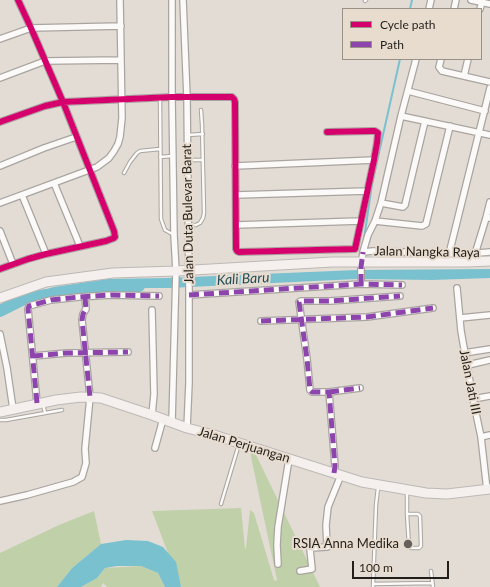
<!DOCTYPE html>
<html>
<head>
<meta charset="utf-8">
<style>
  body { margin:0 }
  #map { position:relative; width:490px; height:587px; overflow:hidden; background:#e2dcd5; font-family:Lato,sans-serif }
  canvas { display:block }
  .legend { position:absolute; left:342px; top:8px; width:140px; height:52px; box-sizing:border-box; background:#e8dccf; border:1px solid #999086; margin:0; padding:5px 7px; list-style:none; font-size:12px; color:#221e19 }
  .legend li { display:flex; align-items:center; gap:8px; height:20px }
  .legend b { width:20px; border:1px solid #999086 }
  .scale { position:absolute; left:352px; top:561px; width:97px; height:18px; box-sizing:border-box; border:2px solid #221e19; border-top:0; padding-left:5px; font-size:12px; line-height:14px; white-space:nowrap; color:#221e19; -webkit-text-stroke:3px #e8dccf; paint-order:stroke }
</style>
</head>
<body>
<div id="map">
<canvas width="490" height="587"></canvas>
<ul class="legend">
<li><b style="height:5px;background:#d6006c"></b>Cycle path</li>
<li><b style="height:5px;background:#8e44ad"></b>Path</li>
</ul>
<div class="scale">100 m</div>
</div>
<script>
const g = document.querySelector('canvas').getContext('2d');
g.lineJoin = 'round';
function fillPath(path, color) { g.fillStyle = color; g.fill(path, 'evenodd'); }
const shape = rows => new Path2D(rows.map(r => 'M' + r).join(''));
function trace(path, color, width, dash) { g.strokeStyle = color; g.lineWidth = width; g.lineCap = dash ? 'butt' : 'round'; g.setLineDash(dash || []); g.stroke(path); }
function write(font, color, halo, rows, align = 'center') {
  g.font = font + ' Lato,sans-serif'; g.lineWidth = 4; g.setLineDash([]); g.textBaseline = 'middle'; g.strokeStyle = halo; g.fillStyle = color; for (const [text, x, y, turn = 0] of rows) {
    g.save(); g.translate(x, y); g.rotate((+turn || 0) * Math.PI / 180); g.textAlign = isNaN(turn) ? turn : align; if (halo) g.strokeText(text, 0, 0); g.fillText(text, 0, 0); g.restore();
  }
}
fillPath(shape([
  [250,452,256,455,320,587,181,587,152,511,241,508,245,549,246,548,250,510,254,513,274,580,276,581,277,580],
  [94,511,101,544,72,568,57,587,0,587,0,553,59,525],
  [141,566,158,573,165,587,107,587,103,583,101,587,81,587,97,578,105,568]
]), '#c0d0a8');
fillPath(shape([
  [490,269,490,278,432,280,357,279,169,288,108,288,55,291,28,297,0,313,0,305,28,294,54,287,106,279,167,278,357,270],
  [126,540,148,541,163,547,176,562,181,587,165,587,158,573,141,566,117,566,105,568,97,578,81,587,57,587,72,568,101,544]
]), '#7ac1d0');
trace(shape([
  [410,9,412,0],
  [364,239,372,184,400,59]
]), '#7ac1d0', 2);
trace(shape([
  [0,311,28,297,139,286]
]), '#7ac1d0', 12);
const lane = shape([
  [365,1,366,0],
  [160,98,161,219,165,230,174,235],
  [188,135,203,134],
  [160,157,172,156],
  [188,160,203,160],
  [124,173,130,162,137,153,140,151,160,149],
  [189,225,196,225,200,223,203,218,204,213,202,124,201,110],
  [43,404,45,413],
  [0,420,6,420,62,410],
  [221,504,239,444],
  [407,514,418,514,420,516,421,546,419,548,411,548,409,546,407,514,407,492],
  [431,571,433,587],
  [373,584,432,583],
  [373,587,376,505,378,488]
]);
const street = shape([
  [183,0,187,97,189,290,189,383,187,428],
  [471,0,490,4],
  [429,9,431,0],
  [454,9,456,0],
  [480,9,482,2],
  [0,39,31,28,121,26],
  [441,59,439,67,442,71,490,82],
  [464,76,468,59],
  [0,78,45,61,121,60],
  [408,91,485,111],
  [401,116,490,135],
  [0,122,45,106,63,102,172,97,232,97,234,99,235,102,236,249,237,251,239,252,355,249,374,160,377,143,378,133,375,131,372,131,327,132],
  [0,166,44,148,76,137],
  [235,166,374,160],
  [54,183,80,246],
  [22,195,46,254],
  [236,195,367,191],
  [0,203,97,167,109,158,114,151,118,144,120,137,122,118,120,0],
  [381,203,403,207,405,205,425,121],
  [486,218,490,202],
  [375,221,422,226,426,224,450,126],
  [236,225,360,221],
  [0,231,13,264],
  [363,252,373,251,465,254,490,252],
  [449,254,490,88],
  [475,254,486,218,490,218],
  [0,269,28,259,46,254,106,241,114,238,115,237,114,231,63,102,31,28,18,0],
  [361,284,361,267,363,252,368,235,375,221,381,203,401,116,416,59],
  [457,288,461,331,473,399,481,437,490,435],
  [189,295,361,284,402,285],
  [460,318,490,315],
  [261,321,367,317,433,308],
  [0,334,7,368,13,409],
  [464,353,490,349],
  [33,356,67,353,128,352],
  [468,365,490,360],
  [329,392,360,388],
  [473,399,490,396],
  [37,403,28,309,29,306,51,300,79,297,111,295,159,296],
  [152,415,154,394,152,310],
  [172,422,176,271,174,235,172,97,172,0],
  [481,437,487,490],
  [155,448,163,419],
  [334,473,335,466,329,392,312,392,310,390,307,359,299,302,301,301,330,301,400,296],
  [0,501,27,495,73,482,82,477,86,463,85,449,90,397,82,320,83,314,86,309,85,297],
  [278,564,277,545,278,527,289,459],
  [300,571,312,569,310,549,310,548,327,547,326,525,328,507,341,475]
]);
const primary = shape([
  [0,298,46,282,113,273,176,271,332,262,467,262,490,261],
  [0,412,56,400,81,397,101,398,152,415,187,428,214,435,362,482,426,493,447,494,490,489]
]);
trace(lane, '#a9a49f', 4.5);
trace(street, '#a9a49f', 8);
trace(primary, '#bcb9b5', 11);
trace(lane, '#fbfaf9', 2.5);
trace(street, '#fbfaf9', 5.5);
trace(primary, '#f5f0ee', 9);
trace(shape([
  [361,284,361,267,363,252],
  [189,295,361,284,402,285],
  [85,297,86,309,83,314,82,320,90,397],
  [261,321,367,317,433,308],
  [33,356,67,353,128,352],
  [329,392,360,388],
  [37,403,28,309,29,306,51,300,79,297,111,295,159,296],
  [334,473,335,466,329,392,312,392,310,390,307,359,299,302,301,301,330,301,400,296]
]), '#8e44ad', 5, [10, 5]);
trace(shape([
  [0,122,45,106,63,102,172,97,232,97,234,99,235,102,236,249,237,251,239,252,355,249,374,160,377,143,378,133,375,131,372,131,327,132],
  [0,269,28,259,46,254,106,241,114,238,115,237,114,231,63,102,31,28,18,0]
]), '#d6006c', 6);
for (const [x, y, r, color] of [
  [408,544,5,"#65605b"]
]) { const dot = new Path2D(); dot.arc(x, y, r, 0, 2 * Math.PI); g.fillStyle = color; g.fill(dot); trace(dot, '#e8dccf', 1.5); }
write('13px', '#221e19', '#e8dccf', [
  ["Jalan Duta Bulevar Barat",188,214,-91],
  ["Jalan Nangka Raya",427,252,1],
  ["Jalan Jati III",470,382,79],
  ["Jalan Perjuangan",244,445,17]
]);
write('13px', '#221e19', '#e8dccf', [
  ["RSIA Anna Medika",399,544]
], 'right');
write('italic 14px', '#214e59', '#e8dccf', [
  ["Kali Baru",243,279,-3]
]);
</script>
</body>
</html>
